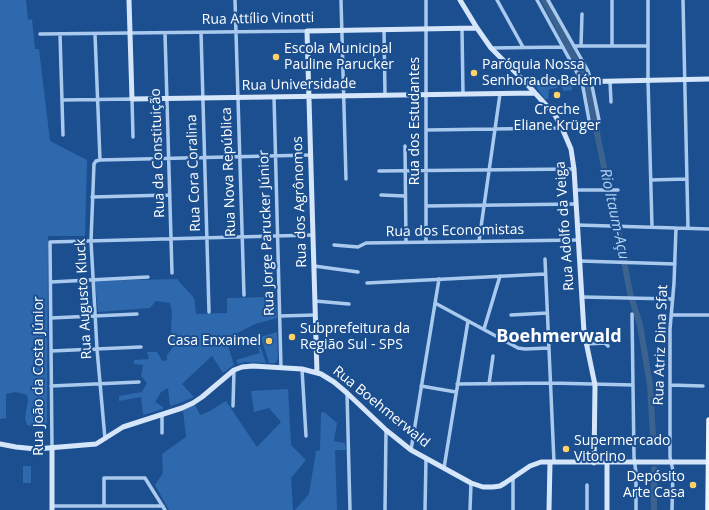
<!DOCTYPE html>
<html>
<head>
<meta charset="utf-8">
<style>
  body { margin:0 }
  canvas { display:block; background:#1b4f8f }
</style>
</head>
<body>
<canvas width="709" height="510"></canvas>
<script>
const g = document.querySelector('canvas').getContext('2d');
g.lineJoin = 'round';
function fillPath(path, color) { g.fillStyle = color; g.fill(path, 'evenodd'); }
const shape = rows => new Path2D(rows.map(r => 'M' + r).join(''));
function trace(path, color, width, dash) { g.strokeStyle = color; g.lineWidth = width; g.lineCap = dash ? 'butt' : 'round'; g.setLineDash(dash || []); g.stroke(path); }
function write(font, color, halo, rows, align = 'center') {
  g.font = font + ' "Open Sans",sans-serif'; g.lineWidth = 4; g.setLineDash([]); g.textBaseline = 'middle'; g.strokeStyle = halo; g.fillStyle = color; for (const [text, x, y, turn = 0] of rows) {
    g.save(); g.translate(x, y); g.rotate((+turn || 0) * Math.PI / 180); g.textAlign = isNaN(turn) ? turn : align; if (halo) g.strokeText(text, 0, 0); g.fillText(text, 0, 0); g.restore();
  }
}
fillPath(shape([
  [0,0,26,0,28,20,32,19,35,49,39,49,50,141,87,160,85,236,48,236,47,426,40,427,33,424,31,426,27,425,25,418,28,400,27,395,16,392,6,394,6,418,0,419],
  [572,84,572,90,563,91,563,88,561,88,561,85],
  [557,85,557,88,549,89,548,99,545,99,536,87],
  [177,279,194,298,196,314,227,313,227,298,270,297,271,305,276,305,277,318,255,324,226,339,234,365,223,373,212,356,182,384,194,397,180,403,170,406,168,388,161,392,155,402,163,407,163,409,143,415,141,397,119,401,119,396,142,392,147,383,141,376,143,365,134,364,134,360,149,359,147,352,157,352,162,361,167,360,167,355,173,347,171,329,172,312,170,303,156,301,150,308,98,312,95,281],
  [277,332,278,359,275,363,269,363,261,337],
  [258,346,260,346,266,363,244,362,238,364,236,360,260,353],
  [288,389,291,445,306,460,291,478,293,510,169,510,155,485,163,473,162,454,186,437,183,410,195,405,200,415,208,412,226,401,257,447,281,422,269,408,254,412,251,391],
  [324,412,337,423,334,441,345,443,346,450,335,450,337,510,295,510,309,494,316,451,320,450,321,413],
  [23,466,31,466,31,483,23,483]
]), '#2e69ad');
trace(shape([
  [544,0,585,78,587,84,608,187,618,229,630,293,640,325,650,385,653,436],
  [654,510,654,469]
]), '#3c6290', 6);
trace(shape([
  [235,0,244,295],
  [341,0,346,179],
  [426,0,426,242],
  [497,0,523,47],
  [537,0,582,82,589,120],
  [548,0,588,71,591,81,599,120],
  [612,0,612,46],
  [648,0,648,80,652,227],
  [683,0,688,228],
  [462,28,463,94],
  [384,29,385,95],
  [201,32,209,312],
  [165,33,172,273],
  [40,34,307,31],
  [60,34,63,135],
  [95,34,100,160],
  [575,46,648,46],
  [581,46,582,14],
  [491,48,563,47],
  [610,81,611,102],
  [274,97,281,368],
  [62,100,132,99,133,137],
  [426,130,562,128],
  [405,146,406,242],
  [379,171,574,169],
  [651,180,686,179],
  [575,190,618,190],
  [381,195,405,196],
  [92,197,170,195],
  [426,206,576,204],
  [577,225,709,229],
  [479,241,500,94],
  [334,245,358,247,366,243,578,240],
  [545,259,554,462],
  [580,261,675,264],
  [314,266,358,272],
  [51,282,148,277],
  [367,283,545,274],
  [582,297,673,299],
  [315,301,349,304],
  [435,303,518,348,525,349,549,348],
  [632,314,634,457,636,473,636,510],
  [511,315,547,313],
  [671,315,709,315],
  [280,316,315,315],
  [51,318,137,314],
  [484,329,500,276],
  [586,344,605,343,608,346],
  [51,351,141,347],
  [302,369,306,436],
  [457,384,551,383,633,385],
  [489,384,493,356],
  [670,385,703,386],
  [51,386,139,382],
  [421,386,456,392],
  [347,393,350,510],
  [233,406,234,370],
  [162,433,162,414],
  [105,439,97,349,91,241,94,164,96,161,100,160,311,155],
  [52,448,50,242,313,235],
  [411,450,439,279],
  [444,468,468,321],
  [52,506,163,506],
  [104,506,104,478,145,478,165,510],
  [385,510,386,430],
  [425,510,426,458],
  [470,510,471,483],
  [513,510,513,478],
  [587,510,587,485],
  [672,510,673,471,670,457,670,329,674,283,676,228]
]), '#a9c9ee', 3.5);
trace(shape([
  [129,0,132,99,535,93],
  [460,0,477,28,491,48,526,83,555,115,562,128,571,149,574,169,584,332,595,385,594,463],
  [526,83,709,79],
  [317,373,307,31,477,28],
  [0,444,16,447,36,449,96,444,123,427,182,408,193,403,202,397,234,370,242,367,253,366,302,369,321,374,334,382,347,393,386,430,411,450,471,483,483,487,493,487,500,486,505,483,530,466,541,462,709,462],
  [52,448,52,510],
  [549,510,550,462],
  [607,510,607,463]
]), '#d6e6fa', 5);
trace(shape([
  [708,510,709,420]
]), '#f0f6ff', 5.5);
for (const [x, y, r, color] of [
  [276,57,4,"#ffd166"],
  [474,73,4,"#ffd166"],
  [557,95,4,"#ffd166"],
  [292,337,4,"#ffd166"],
  [269,341,4,"#ffd166"],
  [566,449,4,"#ffd166"],
  [693,485,4,"#ffd166"]
]) { const dot = new Path2D(); dot.arc(x, y, r, 0, 2 * Math.PI); g.fillStyle = color; g.fill(dot); trace(dot, '#1b4f8f', 1.5); }
write('14px', '#fff', '#1b4f8f', [
  ["Rua Attílio Vinotti",258,19,-1],
  ["Rua Universidade",299,85,-1],
  ["Rua dos Estudantes",415,121,-90],
  ["Rua da Constituição",158,153,-92],
  ["Rua Nova República",229,172,-92],
  ["Rua Cora Coralina",194,173,-92],
  ["Rua dos Agrônomos",300,202,-92],
  ["Rua Adolfo da Veiga",565,226,-94],
  ["Rua dos Economistas",455,231,-1],
  ["Rua Jorge Parucker Júnior",267,233,-92],
  ["Rua Augusto Kluck",84,299,-93],
  ["Rua Atriz Dina Sfat",661,345,-88],
  ["Rua João da Costa Júnior",39,376,-90],
  ["Rua Boehmerwald",381,407,39]
]);
write('14px', '#fff', '#1b4f8f', [
  ["Escola Municipal",284,49],
  ["Pauline Parucker",284,65],
  ["Paróquia Nossa",482,65],
  ["Senhora de Belém",482,81],
  ["Creche",557,110,"center"],
  ["Eliane Krüger",557,126,"center"],
  ["Subprefeitura da",300,329],
  ["Região Sul - SPS",300,345],
  ["Casa Enxaimel",261,341,"right"],
  ["Supermercado",574,441],
  ["Vitorino",574,457],
  ["Depósito",685,477,"right"],
  ["Arte Casa",685,493,"right"]
], 'left');
write('italic 15px', '#b5d3f5', '#1b4f8f', [
  ["Rio Itaum-Açu",614,214,78]
]);
write('bold 18px', '#fff', '#1b4f8f', [
  ["Boehmerwald",559,337]
]);
</script>
</body>
</html>
